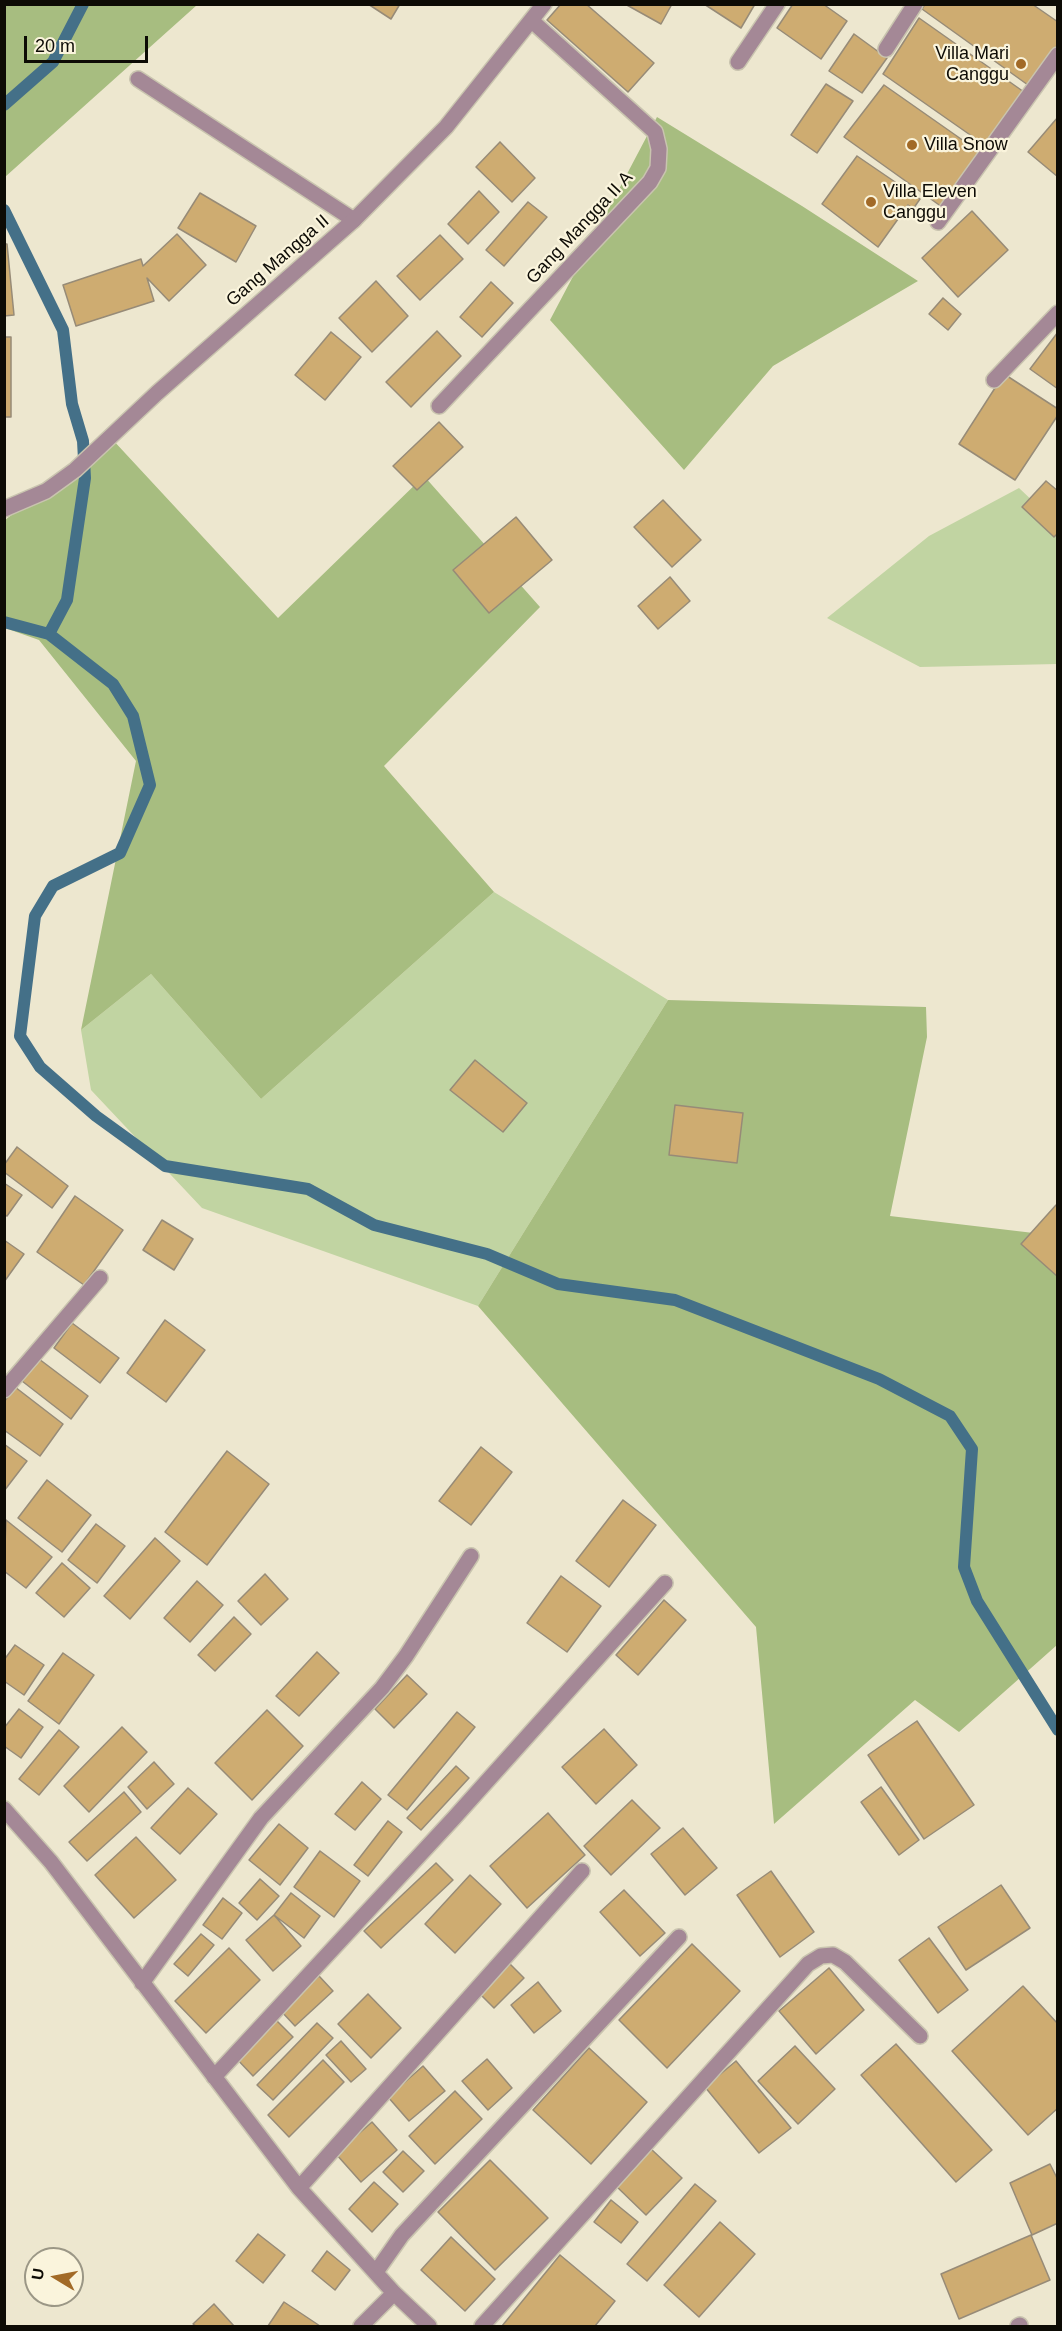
<!DOCTYPE html>
<html>
<head>
<meta charset="utf-8">
<style>
  body { margin:0 }
  #map { position:relative; width:1062px; height:2331px; overflow:hidden; background:#ede7cf; font-family:Helvetica,sans-serif }
  canvas { display:block }
  .frame { position:absolute; inset:0; border:6px solid #0d0b05; pointer-events:none }
  .north { position:absolute; left:24px; top:2247px; width:60px; height:60px; box-sizing:border-box; background:#faf4dc; border:2px solid #9b9786; border-radius:50%; rotate:280deg; font-size:16px; font-weight:700; line-height:24px; text-align:center; color:#0d0b05 }
  .north::after { content:''; display:block; margin:auto; width:21px; height:27px; background:#a26a27; clip-path:polygon(50% 0,100% 100%,50% 72%,0 100%) }
  .scale { position:absolute; left:24px; top:36px; width:124px; height:27px; box-sizing:border-box; border:3px solid #0d0b05; border-top:0; padding-left:8px; font-size:18px; line-height:21px; white-space:nowrap; color:#0d0b05; -webkit-text-stroke:4px #faf4dc; paint-order:stroke }
</style>
</head>
<body>
<div id="map">
<canvas width="1062" height="2331"></canvas>
<div class="frame"></div>
<div class="north">U</div>
<div class="scale">20 m</div>
</div>
<script>
const g = document.querySelector('canvas').getContext('2d');
g.lineJoin = 'round';
function fillPath(path, color) { g.fillStyle = color; g.fill(path, 'evenodd'); }
const shape = rows => new Path2D(rows.map(r => 'M' + r).join(''));
function trace(path, color, width, dash) { g.strokeStyle = color; g.lineWidth = width; g.lineCap = dash ? 'butt' : 'round'; g.setLineDash(dash || []); g.stroke(path); }
function write(font, color, halo, rows, align = 'center') {
  g.font = font + ' Helvetica,sans-serif'; g.lineWidth = 4.5; g.setLineDash([]); g.textBaseline = 'middle'; g.strokeStyle = halo; g.fillStyle = color; for (const [text, x, y, turn = 0] of rows) {
    g.save(); g.translate(x, y); g.rotate((+turn || 0) * Math.PI / 180); g.textAlign = isNaN(turn) ? turn : align; if (halo) g.strokeText(text, 0, 0); g.fillText(text, 0, 0); g.restore();
  }
}
fillPath(shape([
  [1019,488,1057,524,1057,664,920,667,827,618,929,536],
  [494,892,668,1000,478,1306,202,1208,91,1090,81,1030,151,974,261,1099]
]), '#c1d4a2');
fillPath(shape([
  [5,4,197,4,197,5,5,177],
  [657,117,802,206,918,281,773,366,684,470,550,320],
  [112,439,278,618,424,476,540,607,384,766,494,892,261,1099,151,974,81,1030,136,761,39,640,5,628,5,520],
  [668,1000,926,1007,927,1037,890,1216,1042,1234,1057,1248,1057,1645,959,1732,915,1700,774,1824,756,1627,478,1306]
]), '#a7bd80');
trace(shape([
  [4,105,53,62,83,4],
  [4,210,63,330,72,404,83,441,85,478,67,600,49,634],
  [4,622,49,634,113,684,133,716,150,785,120,853,53,886,35,916,20,1036,40,1067,96,1116,165,1166,308,1189,374,1225,487,1254,558,1284,675,1300,879,1379,950,1416,972,1449,964,1567,977,1601,1058,1730]
]), '#447088', 12);
const building = shape([
  [368,4,400,4,391,19,368,4],
  [561,4,586,4,654,63,628,92,547,20,561,4],
  [625,4,672,4,661,24,625,4],
  [704,4,755,4,741,28,704,4],
  [793,4,823,4,847,21,821,59,777,28,793,4],
  [925,4,1032,4,1058,22,1058,44,1028,85,922,9,925,4],
  [919,18,1024,92,986,146,883,74,919,18],
  [854,34,887,58,862,93,829,71,854,34],
  [826,84,853,101,817,153,791,135,826,84],
  [884,85,981,153,942,207,844,137,884,85],
  [1058,117,1058,177,1028,152,1058,117],
  [500,142,535,178,512,202,476,167,500,142],
  [857,156,920,199,913,209,908,205,878,247,822,204,857,156],
  [479,191,499,212,468,244,448,224,479,191],
  [200,193,256,226,236,262,178,228,200,193],
  [528,202,547,217,504,266,486,250,528,202],
  [972,211,1008,250,958,297,922,258,972,211],
  [177,234,206,265,169,301,147,278,154,301,76,326,63,285,141,259,143,266,177,234],
  [440,235,463,259,420,300,397,276,440,235],
  [4,244,7,244,14,315,4,316,4,244],
  [376,281,408,316,372,352,339,318,376,281],
  [491,282,513,303,482,337,460,317,491,282],
  [943,298,961,314,948,330,929,314,943,298],
  [437,331,461,356,411,407,386,382,437,331],
  [331,332,361,357,325,400,295,375,331,332],
  [1058,332,1058,389,1030,369,1058,332],
  [4,337,11,337,11,417,4,417,4,337],
  [1004,374,1058,409,1058,415,1015,480,959,444,1004,374],
  [439,422,463,447,417,490,393,466,439,422],
  [1046,481,1058,491,1058,533,1054,537,1022,507,1046,481],
  [663,500,701,540,672,567,634,527,663,500],
  [516,517,552,560,489,613,453,570,516,517],
  [670,577,690,601,658,629,638,606,670,577],
  [475,1060,527,1103,503,1132,450,1090,475,1060],
  [675,1105,743,1113,737,1163,669,1155,675,1105],
  [17,1147,68,1186,52,1208,4,1172,4,1165,17,1147],
  [4,1183,22,1195,7,1216,4,1215,4,1183],
  [75,1196,123,1230,84,1285,37,1252,75,1196],
  [1056,1205,1058,1206,1058,1277,1021,1244,1056,1205],
  [162,1220,193,1239,174,1270,143,1250,162,1220],
  [4,1240,24,1254,4,1282,4,1240],
  [165,1320,205,1350,166,1402,127,1373,165,1320],
  [72,1323,119,1358,100,1383,54,1348,72,1323],
  [39,1359,88,1396,71,1419,22,1381,39,1359],
  [15,1387,63,1424,40,1456,4,1430,4,1402,15,1387],
  [4,1444,27,1461,4,1491,4,1444],
  [481,1447,512,1472,471,1525,439,1501,481,1447],
  [227,1451,269,1484,207,1565,165,1532,227,1451],
  [47,1480,91,1515,62,1552,18,1518,47,1480],
  [623,1500,656,1525,609,1587,576,1561,623,1500],
  [6,1520,52,1557,26,1588,4,1571,6,1520],
  [96,1524,125,1546,97,1583,68,1560,96,1524],
  [155,1538,180,1561,130,1619,104,1596,155,1538],
  [62,1563,90,1588,64,1617,36,1593,62,1563],
  [265,1574,288,1599,261,1625,238,1601,265,1574],
  [561,1576,601,1606,567,1652,527,1623,561,1576],
  [197,1581,223,1605,190,1642,164,1618,197,1581],
  [664,1600,686,1620,638,1675,616,1655,664,1600],
  [234,1617,251,1634,215,1671,198,1655,234,1617],
  [15,1645,44,1665,24,1695,4,1681,4,1660,15,1645],
  [317,1652,339,1673,299,1716,276,1696,317,1652],
  [63,1653,94,1675,59,1724,28,1701,63,1653],
  [407,1675,427,1694,394,1728,375,1709,407,1675],
  [19,1709,43,1727,21,1758,4,1746,4,1728,19,1709],
  [267,1710,303,1746,252,1800,215,1763,267,1710],
  [457,1712,475,1727,407,1810,388,1795,457,1712],
  [917,1721,974,1805,924,1839,868,1755,917,1721],
  [122,1727,147,1752,89,1812,64,1786,122,1727],
  [604,1729,637,1765,596,1804,562,1767,604,1729],
  [59,1730,79,1747,39,1795,19,1779,59,1730],
  [154,1762,174,1784,147,1809,128,1787,154,1762],
  [456,1766,469,1778,421,1830,407,1818,456,1766],
  [362,1782,381,1799,355,1830,335,1814,362,1782],
  [881,1787,919,1840,899,1855,861,1802,881,1787],
  [188,1788,217,1814,180,1854,151,1828,188,1788],
  [124,1792,141,1812,87,1861,69,1842,124,1792],
  [632,1800,660,1828,611,1875,584,1846,632,1800],
  [548,1813,585,1855,527,1908,490,1866,548,1813],
  [388,1821,402,1832,368,1876,354,1865,388,1821],
  [279,1824,308,1848,280,1885,249,1860,279,1824],
  [683,1828,717,1868,685,1895,651,1854,683,1828],
  [136,1837,176,1880,134,1918,95,1875,136,1837],
  [320,1851,360,1881,334,1917,294,1887,320,1851],
  [436,1863,453,1880,381,1948,364,1931,436,1863],
  [771,1871,814,1932,780,1957,737,1895,771,1871],
  [470,1875,501,1904,455,1953,425,1924,470,1875],
  [260,1879,279,1896,257,1920,239,1903,260,1879],
  [1001,1885,1030,1928,966,1970,938,1927,1001,1885],
  [624,1890,665,1933,640,1956,600,1912,624,1890],
  [291,1893,320,1916,304,1938,274,1915,291,1893],
  [223,1898,242,1913,222,1939,203,1925,223,1898],
  [274,1915,301,1946,273,1971,246,1940,274,1915],
  [201,1934,214,1945,188,1976,174,1964,201,1934],
  [929,1938,968,1990,938,2013,899,1960,929,1938],
  [692,1944,740,1991,667,2068,619,2020,692,1944],
  [229,1948,260,1980,206,2033,175,2001,229,1948],
  [510,1964,524,1978,494,2008,480,1994,510,1964],
  [829,1968,864,2010,816,2054,779,2011,829,1968],
  [319,1976,333,1991,295,2026,281,2011,319,1976],
  [538,1982,561,2011,534,2033,511,2005,538,1982],
  [1023,1986,1058,2024,1058,2108,1028,2135,952,2051,1023,1986],
  [368,1994,401,2028,371,2058,338,2024,368,1994],
  [274,2018,293,2037,253,2076,235,2057,274,2018],
  [317,2023,333,2038,273,2100,257,2085,317,2023],
  [341,2041,366,2069,351,2082,326,2055,341,2041],
  [896,2044,992,2150,956,2182,861,2075,896,2044],
  [795,2046,835,2089,798,2124,758,2081,795,2046],
  [589,2048,647,2102,591,2164,533,2110,589,2048],
  [487,2059,512,2088,488,2110,462,2081,487,2059],
  [323,2060,344,2082,289,2137,268,2115,323,2060],
  [736,2061,791,2128,759,2153,705,2087,736,2061],
  [423,2066,445,2091,409,2121,388,2097,423,2066],
  [455,2091,482,2119,435,2164,409,2136,455,2091],
  [372,2122,397,2150,361,2182,336,2154,372,2122],
  [651,2149,682,2178,646,2215,615,2185,651,2149],
  [403,2151,424,2171,403,2192,383,2172,403,2151],
  [490,2160,548,2218,495,2270,438,2212,490,2160],
  [1050,2164,1058,2180,1058,2223,1032,2235,1010,2183,1050,2164],
  [374,2182,398,2204,372,2232,349,2209,374,2182],
  [695,2184,716,2201,647,2281,627,2264,695,2184],
  [611,2200,638,2222,621,2243,594,2222,611,2200],
  [720,2222,755,2254,699,2317,664,2285,720,2222],
  [258,2234,285,2255,263,2283,236,2261,258,2234],
  [1031,2235,1050,2280,959,2319,941,2274,1031,2235],
  [451,2237,495,2279,465,2311,421,2270,451,2237],
  [327,2251,350,2270,335,2290,312,2271,327,2251],
  [560,2255,615,2301,595,2326,502,2326,560,2255],
  [284,2302,320,2326,268,2326,284,2302],
  [214,2304,234,2326,196,2326,193,2324,214,2304]
]);
fillPath(building, '#ceac71');
trace(building, '#978b77', 1.5);
const service = shape([
  [138,79,354,220],
  [482,2326,808,1964,821,1956,833,1955,845,1962,920,2036]
]);
const minor = shape([
  [886,49,915,4],
  [738,62,777,4],
  [938,222,1058,55],
  [994,380,1058,313],
  [439,406,650,182,658,168,659,149,655,132,532,21],
  [4,509,46,491,75,470,157,393,354,220,446,127,544,4],
  [4,1390,100,1278],
  [4,1809,51,1862,299,2188,394,2293,429,2326],
  [142,1983,261,1818,382,1688,406,1656,471,1556],
  [214,2077,454,1818,665,1583],
  [299,2188,582,1871],
  [376,2272,402,2235,679,1937],
  [361,2326,394,2293],
  [1018,2326,1020,2325]
]);
trace(service, '#c9c4af', 18);
trace(minor, '#c9c4af', 18);
trace(service, '#a48896', 15);
trace(minor, '#a48896', 15);
for (const [x, y, r, color] of [
  [1021,64,6,"#a26a27"],
  [912,145,6,"#a26a27"],
  [871,202,6,"#a26a27"]
]) { const dot = new Path2D(); dot.arc(x, y, r, 0, 2 * Math.PI); g.fillStyle = color; g.fill(dot); trace(dot, '#faf4dc', 2); }
write('18px', '#0d0b05', '#faf4dc', [
  ["Villa Mari",1009,54,"right"],
  ["Canggu",1009,75,"right"],
  ["Villa Snow",924,145],
  ["Villa Eleven",883,192],
  ["Canggu",883,213]
], 'left');
write('18px', '#0d0b05', '#faf4dc', [
  ["Gang Mangga II A",580,228,-47],
  ["Gang Mangga II",278,261,-41]
]);
</script>
</body>
</html>
